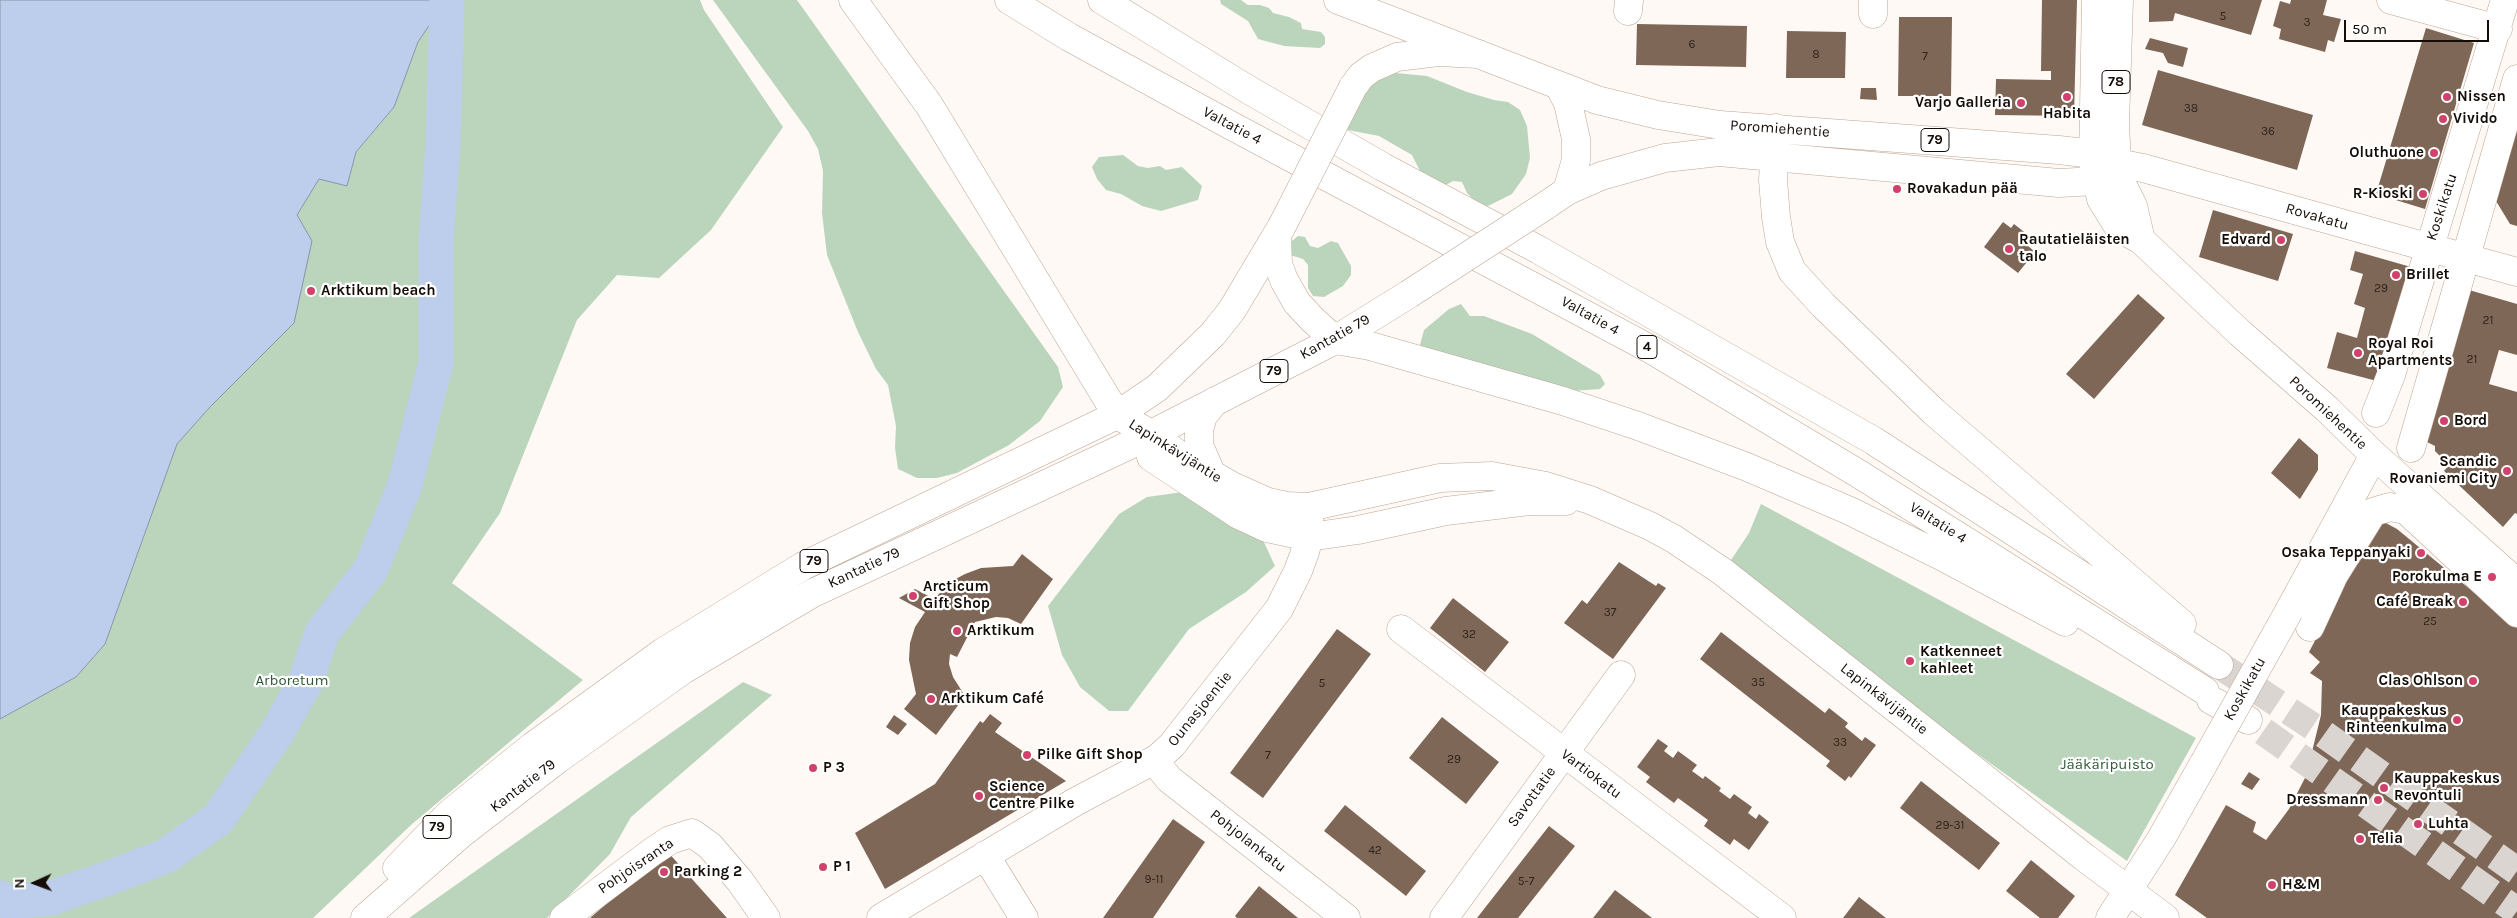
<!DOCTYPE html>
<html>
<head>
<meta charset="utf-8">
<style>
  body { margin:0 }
  #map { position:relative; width:2517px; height:918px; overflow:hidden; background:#fef9f5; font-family:Karla,sans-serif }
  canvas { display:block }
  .north { position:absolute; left:10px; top:858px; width:50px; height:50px; -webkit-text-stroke:4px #fff; paint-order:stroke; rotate:268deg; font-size:14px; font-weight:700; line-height:20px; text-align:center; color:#140c06 }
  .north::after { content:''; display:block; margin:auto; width:18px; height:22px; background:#140c06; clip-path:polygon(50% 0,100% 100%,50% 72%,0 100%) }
  .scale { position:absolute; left:2344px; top:20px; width:145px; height:22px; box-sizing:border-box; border:2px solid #140c06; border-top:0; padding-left:6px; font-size:15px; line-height:18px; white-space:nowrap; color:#140c06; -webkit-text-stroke:4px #fff; paint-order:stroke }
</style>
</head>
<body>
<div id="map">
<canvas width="2517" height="918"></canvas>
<div class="north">N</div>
<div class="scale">50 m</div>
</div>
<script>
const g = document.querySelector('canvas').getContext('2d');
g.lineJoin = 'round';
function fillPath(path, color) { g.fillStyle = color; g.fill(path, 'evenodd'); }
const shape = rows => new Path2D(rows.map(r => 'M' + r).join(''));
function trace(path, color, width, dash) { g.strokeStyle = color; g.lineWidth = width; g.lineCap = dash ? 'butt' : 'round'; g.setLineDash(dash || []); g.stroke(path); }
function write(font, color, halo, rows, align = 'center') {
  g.font = font + ' Karla,sans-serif'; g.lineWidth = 4.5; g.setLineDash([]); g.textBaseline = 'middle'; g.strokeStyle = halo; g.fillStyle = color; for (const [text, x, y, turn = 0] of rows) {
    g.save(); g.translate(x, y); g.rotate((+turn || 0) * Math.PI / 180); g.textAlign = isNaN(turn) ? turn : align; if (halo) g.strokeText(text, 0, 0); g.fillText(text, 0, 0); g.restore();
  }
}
fillPath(shape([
  [446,0,700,0,704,10,783,127,711,230,659,278,617,275,577,320,500,513,452,583,583,680,411,825,313,918,0,918,0,719,76,677,105,644,177,444,210,407,312,241,297,215,319,179,347,186,356,152,394,107,418,42],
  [713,0,797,0,1058,367,1063,387,1040,421,1009,445,957,473,937,478,917,478,898,469,895,448,896,426,888,385,876,369,858,332,827,255,822,213,823,171,818,149,808,131],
  [1220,0,1241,0,1248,5,1260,5,1269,8,1273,13,1289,17,1301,23,1302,29,1321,32,1325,37,1325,44,1320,48,1284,46,1258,39,1248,21,1221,4],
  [1396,73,1427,76,1467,92,1494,100,1508,102,1520,110,1527,126,1530,158,1526,174,1512,194,1488,206,1478,204,1467,193,1462,182,1453,181,1446,185,1420,171,1412,155,1379,136,1348,130,1344,123,1358,92,1382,75],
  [1123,155,1138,166,1148,168,1160,166,1166,170,1182,167,1202,186,1198,200,1161,211,1142,206,1121,194,1106,190,1097,179,1092,167,1099,157],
  [1298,236,1305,237,1310,246,1318,248,1331,241,1338,243,1351,266,1351,275,1343,286,1324,297,1313,296,1308,288,1308,265,1303,259,1290,255,1292,241],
  [1461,304,1470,316,1484,316,1532,334,1600,375,1605,384,1600,389,1572,391,1427,352,1420,345,1424,330,1449,309],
  [1183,492,1262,538,1275,566,1246,592,1189,629,1128,711,1109,711,1080,687,1062,655,1048,606,1119,514,1147,497],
  [1761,504,2196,738,2127,861,1723,572,1749,533],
  [743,682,772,695,631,817,610,854,547,918,409,918]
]), '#bbd5bd');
const water = shape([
  [0,0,446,0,418,42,394,107,356,152,347,186,319,179,297,215,312,241,294,323,210,407,177,444,105,644,76,677,0,719,0,0]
]);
fillPath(water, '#bdcdec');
trace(water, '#8a93a7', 1);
trace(shape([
  [0,898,9,902,51,898,111,877,166,856,218,819,276,734,305,683,322,633,371,569,405,485,436,362,436,239,443,146,447,0]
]), '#bdcdec', 35);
fillPath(shape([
  [2042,0,2077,0,2074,116,1995,115,1996,79,2051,80,2051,71,2041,71],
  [2149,0,2262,0,2251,35,2175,13,2173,21,2149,22],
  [2291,0,2327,0,2323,15,2341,19,2334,42,2328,40,2325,52,2279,39,2281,29,2273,26,2280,1,2290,4],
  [1899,17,1952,17,1951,96,1898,96],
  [1637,24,1747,26,1746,67,1636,65],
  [2426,28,2474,43,2425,209,2376,194],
  [1787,31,1846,32,1845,78,1786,78],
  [2150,38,2188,48,2183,67,2168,63,2163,53,2145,49],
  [2158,70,2313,115,2297,170,2142,125],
  [1861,88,1876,88,1877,100,1860,99],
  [2517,129,2517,226,2510,224,2496,201],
  [2213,210,2293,234,2278,281,2199,257],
  [2003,222,2011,228,2014,224,2032,238,2027,245,2035,252,2018,273,1984,247],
  [2355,251,2411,267,2377,381,2327,368,2337,332,2357,338,2365,308,2354,304,2363,274,2350,270],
  [2469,290,2517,304,2517,355,2499,350,2489,384,2517,392,2517,514,2515,513,2503,527,2444,471,2449,465,2435,451,2435,446,2423,440],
  [2138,294,2165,318,2094,399,2066,374],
  [2299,438,2318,455,2318,470,2300,499,2271,473],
  [2382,521,2397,529,2517,628,2517,918,2207,918,2175,895,2226,805,2256,822,2253,832,2266,840,2289,809,2306,776,2321,715,2322,681,2310,673,2320,662,2309,652,2328,616,2337,579,2351,573,2362,558,2361,551],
  [1022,554,1053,579,1021,624,1008,618,996,617,975,622,957,657,950,654,949,664,953,677,965,696,936,735,904,709,916,694,909,660,910,643,915,627,925,612,899,598,915,589,934,599,952,581,965,574,981,568,1013,566],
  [1619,562,1656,586,1658,583,1666,588,1613,659,1564,623,1582,600,1587,604],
  [1453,598,1509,642,1485,672,1430,628],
  [1337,629,1371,654,1263,798,1230,773],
  [1721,632,1825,713,1829,708,1848,723,1845,727,1862,741,1865,737,1876,745,1851,778,1849,776,1845,781,1826,766,1830,761,1700,659],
  [990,714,1002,723,995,732,1066,781,885,889,855,833,935,784,980,721,983,723],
  [894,715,907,724,898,735,886,727],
  [1442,717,1499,762,1466,804,1409,758],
  [1658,739,1668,746,1664,751,1673,758,1678,751,1697,765,1692,771,1703,779,1705,776,1721,788,1719,791,1730,799,1734,794,1752,807,1748,813,1756,819,1759,814,1769,822,1749,850,1734,839,1730,845,1704,826,1708,820,1678,798,1674,803,1646,782,1650,777,1637,767],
  [2249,772,2260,779,2252,790,2241,784],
  [1921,781,2000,843,1979,870,1900,808],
  [1345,805,1426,871,1406,896,1324,831],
  [1173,819,1205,842,1153,918,1103,918],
  [1549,826,1575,846,1518,918,1477,918],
  [666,850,727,918,590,918,618,894],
  [2031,860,2075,896,2058,918,2040,918,2006,891],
  [1259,886,1298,918,1237,918,1235,916],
  [1615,890,1652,918,1593,918],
  [1859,897,1886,918,1843,918]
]), '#7e6757');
trace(shape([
  [2219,665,2318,730,2517,871],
  [2229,707,2517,911]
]), '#dbd5d1', 28, [28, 14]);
const minor = shape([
  [2391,0,2498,29],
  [1628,11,1629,0],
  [1873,14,1873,0],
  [2117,163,2143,168,2517,272],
  [2376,413,2391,375,2505,0],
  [2411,448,2517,79],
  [2310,627,2334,575,2373,512,2390,507,2406,510,2517,613],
  [1401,629,1782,918],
  [1154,760,1169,779,1346,918],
  [985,855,1024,918],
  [564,918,652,852,670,840,692,833,710,846,740,881,766,918],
  [881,918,1075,802,1158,758,1172,745,1279,609,1298,571,1305,552,1309,537,1309,507],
  [1444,918,1621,675]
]);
const major = shape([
  [2096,0,2093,163,2101,199,2119,228,2141,240,2240,333,2327,409,2374,455,2517,583],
  [2119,0,2115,124,2117,163,2123,186,2133,206,2141,240],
  [1559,86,1568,103,1576,139,1576,160,1567,191],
  [1353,87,1361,76,1372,68,1397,57,1438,52,1478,54,1597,100,1658,115,1720,125,2059,150,2093,154,2117,163],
  [1545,206,1567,191,1601,176,1665,158,1719,152,2059,183,2096,181,2110,170],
  [1277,236,1278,264,1284,280,1297,303,1313,320,1335,340],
  [1117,415,1151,434,1179,455,1232,486,1268,502,1287,506,1309,507,1440,478,1492,476,1546,486,1590,500,1650,526,1674,539,1723,572,2084,857,2165,918],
  [1151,457,1239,515,1267,528,1309,537,1358,530,1446,511,1529,501,1566,501],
  [1211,473,1199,445,1199,430,1203,416,1215,401],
  [2289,611,2374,455],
  [397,868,449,814,533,746,663,652,803,566,1117,415,1157,388,1213,334,1232,310,1282,226],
  [365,918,461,834,558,759,683,670,813,593,1136,442,1335,340,1409,294],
  [2110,918,2161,839,2204,763]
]);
const highway = shape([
  [853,0,929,105,1117,415],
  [1009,0,1069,37,1230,125,1652,350,1859,474,2205,691],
  [1102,0,1249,90,1383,167,1539,250,1874,441,2219,665],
  [1338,0,1478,54],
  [1776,128,1773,180,1776,217,1780,242,1792,271,1823,305,1934,412,2182,624],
  [1335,340,1370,346,1563,401,1638,426,1747,467,1850,511,1941,556,2065,622],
  [2211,700,2248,720]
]);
trace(minor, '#bea593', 29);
trace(major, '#bea593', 29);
trace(highway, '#bea593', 29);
trace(minor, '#fff', 28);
trace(major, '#fff', 28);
trace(highway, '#fff', 28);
const majorBridge = shape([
  [1282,226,1353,87],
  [1409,294,1545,206],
  [2204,763,2289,611]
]);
trace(majorBridge, '#bea593', 29, []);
trace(majorBridge, '#fff', 28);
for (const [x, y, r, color] of [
  [2067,97,5,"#d0426c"],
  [2447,97,5,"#d0426c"],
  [2021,103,5,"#d0426c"],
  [2443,119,5,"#d0426c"],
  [2434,153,5,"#d0426c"],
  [1897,189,5,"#d0426c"],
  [2423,194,5,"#d0426c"],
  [2281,240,5,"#d0426c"],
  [2009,249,5,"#d0426c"],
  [2396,275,5,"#d0426c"],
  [311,291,5,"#d0426c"],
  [2358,353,5,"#d0426c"],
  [2444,421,5,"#d0426c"],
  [2507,471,5,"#d0426c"],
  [2421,553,5,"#d0426c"],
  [2492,577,5,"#d0426c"],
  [913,596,5,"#d0426c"],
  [2463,602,5,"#d0426c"],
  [957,631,5,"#d0426c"],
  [1910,661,5,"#d0426c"],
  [2473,681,5,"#d0426c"],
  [931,699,5,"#d0426c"],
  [2457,720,5,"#d0426c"],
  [1027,755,5,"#d0426c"],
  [813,768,5,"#d0426c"],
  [2384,788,5,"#d0426c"],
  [979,796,5,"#d0426c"],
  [2378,800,5,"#d0426c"],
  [2418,824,5,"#d0426c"],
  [2360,839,5,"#d0426c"],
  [823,867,5,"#d0426c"],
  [664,872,5,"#d0426c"],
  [2272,885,5,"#d0426c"]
]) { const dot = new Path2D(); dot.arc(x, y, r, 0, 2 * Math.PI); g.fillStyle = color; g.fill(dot); trace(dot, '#fff', 2); }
write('12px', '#2e231a', null, [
  ["5",2223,17],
  ["3",2307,23],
  ["6",1692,45],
  ["8",1816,55],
  ["7",1925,57],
  ["38",2191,109],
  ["36",2268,132],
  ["29",2381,289],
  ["21",2488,321],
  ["21",2472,360],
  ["37",1610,613],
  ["25",2430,622],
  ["32",1469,635],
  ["35",1758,683],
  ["5",1322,684],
  ["33",1840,743],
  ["7",1268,756],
  ["29",1454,760],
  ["29-31",1950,826],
  ["42",1375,851],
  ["9-11",1154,880],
  ["5-7",1526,882]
]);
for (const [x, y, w] of [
  [2116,82,28],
  [1935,140,28],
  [1647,347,20],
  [1274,371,28],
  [814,561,28],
  [437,827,28]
]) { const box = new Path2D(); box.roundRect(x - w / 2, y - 11.5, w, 23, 4); g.fillStyle = '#fff'; g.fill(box); trace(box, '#140c06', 1); }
write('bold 14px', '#140c06', null, [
  ["78",2116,82],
  ["79",1935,140],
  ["4",1647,347],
  ["79",1274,371],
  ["79",814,561],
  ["79",437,827]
]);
write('bold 15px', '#140c06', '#fff', [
  ["Nissen",2457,97],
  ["Varjo Galleria",2011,103,"right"],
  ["Habita",2067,114,"center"],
  ["Vivido",2453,119],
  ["Oluthuone",2424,153,"right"],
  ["Rovakadun pää",1907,189],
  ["R-Kioski",2413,194,"right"],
  ["Rautatieläisten",2019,240],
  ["talo",2019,257],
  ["Edvard",2271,240,"right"],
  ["Brillet",2406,275],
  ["Arktikum beach",321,291],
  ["Royal Roi",2368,344],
  ["Apartments",2368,361],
  ["Bord",2454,421],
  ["Scandic",2497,462,"right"],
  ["Rovaniemi City",2497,479,"right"],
  ["Osaka Teppanyaki",2411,553,"right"],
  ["Porokulma E",2482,577,"right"],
  ["Arcticum",923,587],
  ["Gift Shop",923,604],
  ["Café Break",2453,602,"right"],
  ["Arktikum",967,631],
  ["Katkenneet",1920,652],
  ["kahleet",1920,669],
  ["Clas Ohlson",2463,681,"right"],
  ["Arktikum Café",941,699],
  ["Kauppakeskus",2447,711,"right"],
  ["Rinteenkulma",2447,728,"right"],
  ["Pilke Gift Shop",1037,755],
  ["P 3",823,768],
  ["Kauppakeskus",2394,779],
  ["Revontuli",2394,796],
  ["Science",989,787],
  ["Centre Pilke",989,804],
  ["Dressmann",2368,800,"right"],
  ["Luhta",2428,824],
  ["Telia",2370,839],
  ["P 1",833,867],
  ["Parking 2",674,872],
  ["H&M",2282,885]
], 'left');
write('15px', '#140c06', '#fff', [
  ["Valtatie 4",1232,126,28],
  ["Poromiehentie",1780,129,4],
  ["Koskikatu",2442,207,-72],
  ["Rovakatu",2317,217,16],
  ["Valtatie 4",1590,316,29],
  ["Kantatie 79",1335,337,-29],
  ["Poromiehentie",2328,413,43],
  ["Lapinkävijäntie",1175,451,32],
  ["Valtatie 4",1938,523,32],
  ["Kantatie 79",864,568,-25],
  ["Koskikatu",2245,689,-61],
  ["Lapinkävijäntie",1884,699,38],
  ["Ounasjoentie",1200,709,-51],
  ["Vartiokatu",1591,774,37],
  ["Kantatie 79",523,786,-37],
  ["Savottatie",1532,797,-54],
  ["Pohjolankatu",1248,841,38],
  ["Pohjoisranta",636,866,-34]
]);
write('15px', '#2e5935', '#fff', [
  ["Arboretum",292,681],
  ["Jääkäripuisto",2107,765]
]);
</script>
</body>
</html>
